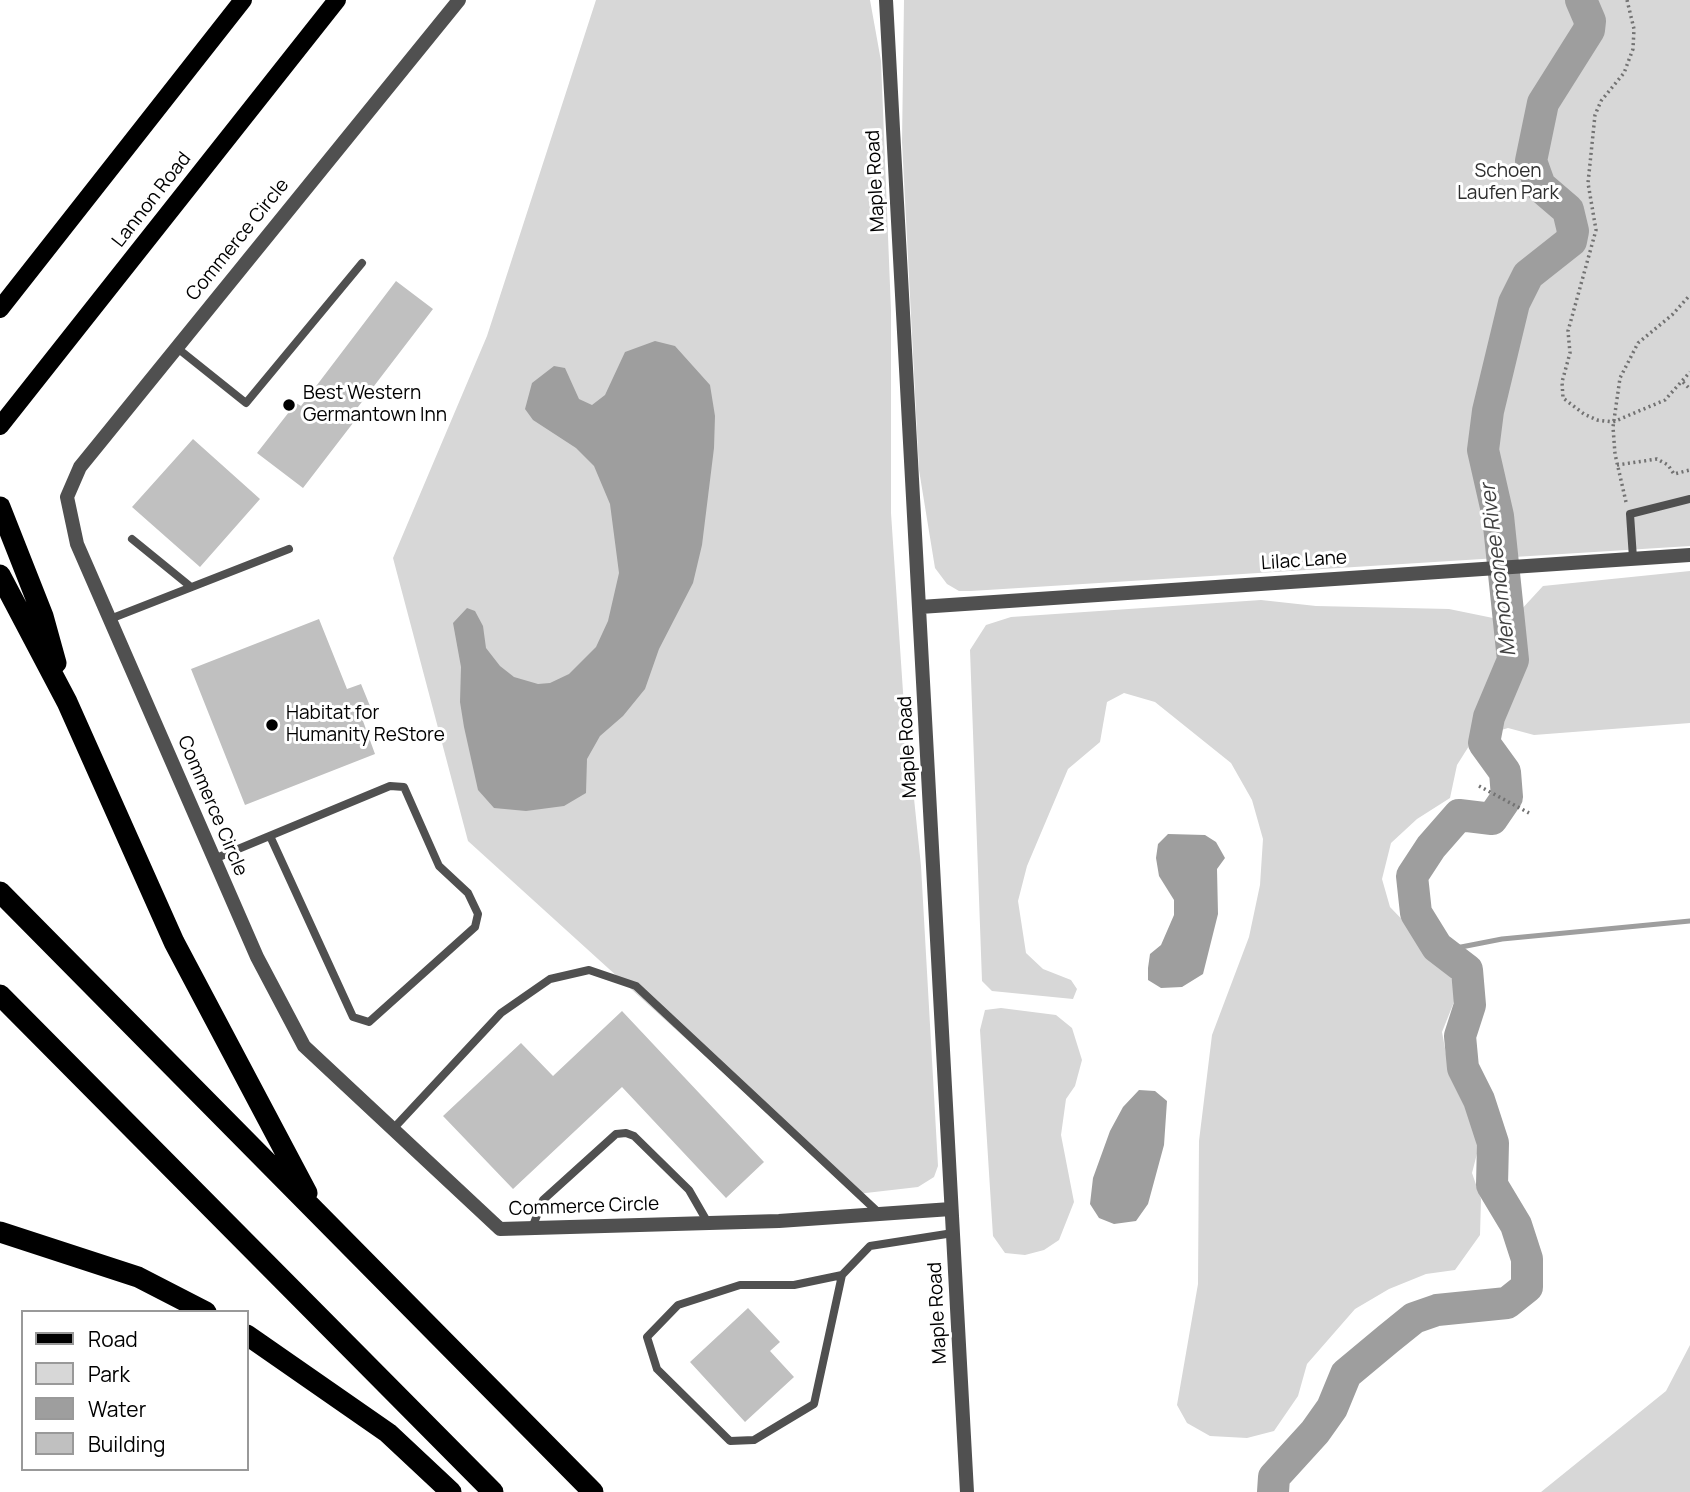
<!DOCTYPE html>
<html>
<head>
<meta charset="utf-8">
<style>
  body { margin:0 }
  #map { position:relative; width:1690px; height:1492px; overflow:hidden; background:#fff; font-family:Manrope,sans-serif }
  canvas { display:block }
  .legend { position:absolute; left:21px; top:1310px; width:228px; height:161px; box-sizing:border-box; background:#fff; border:2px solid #999; margin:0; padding:9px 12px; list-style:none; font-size:21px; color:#000 }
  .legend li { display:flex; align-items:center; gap:14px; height:35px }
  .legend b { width:35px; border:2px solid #999 }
</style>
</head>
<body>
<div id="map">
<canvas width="1690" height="1492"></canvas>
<ul class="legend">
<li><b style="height:9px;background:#000"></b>Road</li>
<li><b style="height:19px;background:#d7d7d7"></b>Park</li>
<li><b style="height:19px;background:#9e9e9e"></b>Water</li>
<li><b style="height:19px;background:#c0c0c0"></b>Building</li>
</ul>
</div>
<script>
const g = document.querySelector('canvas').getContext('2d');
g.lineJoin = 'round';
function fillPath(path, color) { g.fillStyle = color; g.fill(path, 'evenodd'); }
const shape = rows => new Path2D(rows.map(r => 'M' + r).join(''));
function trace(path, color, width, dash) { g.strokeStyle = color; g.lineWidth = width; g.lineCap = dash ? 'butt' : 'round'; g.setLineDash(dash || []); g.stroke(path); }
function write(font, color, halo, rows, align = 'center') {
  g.font = font + ' Manrope,sans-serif'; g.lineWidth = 6; g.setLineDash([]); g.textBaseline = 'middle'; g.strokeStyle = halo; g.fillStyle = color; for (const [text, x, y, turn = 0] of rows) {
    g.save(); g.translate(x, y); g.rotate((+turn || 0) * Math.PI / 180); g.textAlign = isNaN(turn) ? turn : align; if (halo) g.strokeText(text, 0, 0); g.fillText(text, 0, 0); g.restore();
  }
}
fillPath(shape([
  [596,0,870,0,881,61,891,311,891,513,903,692,921,866,938,1166,934,1177,918,1187,857,1194,468,841,393,558,487,336],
  [904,0,1690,0,1690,546,971,591,959,591,947,584,935,568,919,470,902,142],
  [1690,571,1690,723,1534,735,1508,728,1474,738,1457,765,1450,798,1417,819,1391,843,1382,879,1390,907,1444,963,1458,992,1442,1032,1448,1065,1461,1083,1481,1138,1472,1173,1481,1199,1480,1235,1455,1270,1426,1274,1389,1289,1355,1309,1307,1364,1298,1396,1274,1431,1247,1438,1210,1436,1187,1423,1177,1405,1198,1284,1199,1141,1212,1035,1249,937,1260,885,1263,839,1252,800,1231,763,1155,702,1124,693,1107,702,1100,742,1068,769,1027,866,1018,901,1026,953,1043,969,1071,980,1077,989,1073,999,992,991,982,981,970,650,986,625,1011,617,1261,600,1316,606,1449,609,1493,618,1519,612,1543,586],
  [1001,1008,1056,1015,1072,1028,1082,1060,1075,1086,1066,1099,1061,1135,1074,1202,1059,1240,1044,1250,1025,1255,1005,1253,993,1236,980,1030,985,1010],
  [1690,1345,1690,1492,1541,1492,1666,1391]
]), '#d7d7d7');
fillPath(shape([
  [655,341,675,346,710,385,715,416,714,448,702,545,693,583,659,649,645,689,623,716,600,736,587,759,586,793,564,806,526,811,494,808,478,790,464,727,460,702,461,667,453,623,467,608,475,611,483,626,486,648,500,666,514,677,538,684,550,683,569,674,596,647,608,621,619,573,610,504,594,466,576,448,533,420,525,409,532,383,554,366,565,368,579,399,592,405,605,395,625,352],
  [1168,834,1205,835,1216,842,1225,858,1217,869,1218,914,1203,974,1182,987,1161,988,1148,980,1148,968,1150,954,1161,945,1174,915,1174,900,1159,876,1156,858,1158,844],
  [1139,1090,1155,1091,1167,1101,1164,1145,1148,1204,1136,1221,1114,1224,1099,1218,1090,1204,1093,1178,1110,1131,1123,1107]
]), '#9e9e9e');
trace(shape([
  [1437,947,1456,948,1502,939,1690,921]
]), '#9e9e9e', 5);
trace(shape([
  [1273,1492,1274,1477,1315,1432,1332,1408,1346,1374,1388,1339,1414,1318,1437,1310,1507,1303,1527,1287,1527,1259,1516,1225,1492,1185,1493,1143,1479,1100,1463,1068,1460,1036,1470,1005,1467,970,1437,947,1416,913,1412,876,1431,847,1459,815,1492,819,1507,797,1505,772,1484,743,1489,717,1513,660,1498,516,1483,450,1488,411,1514,303,1528,275,1571,241,1573,231,1568,210,1540,186,1531,161,1543,103,1589,30,1590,21,1581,0]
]), '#9e9e9e', 32);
fillPath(shape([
  [396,281,433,309,348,420,353,423,303,488,257,453,296,403,301,406],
  [193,439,260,499,200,567,132,507],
  [319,619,347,689,361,684,370,706,359,710,375,754,245,805,191,669],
  [622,1011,764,1162,726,1198,622,1087,513,1189,443,1116,521,1043,553,1076],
  [748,1308,780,1342,770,1351,794,1377,745,1422,690,1362]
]), '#c0c0c0');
trace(shape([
  [1627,0,1634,29,1633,49,1624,73,1601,101,1595,115,1588,183,1596,230,1568,331,1570,353,1562,382,1563,398,1584,414,1597,420,1613,422,1665,400,1690,372],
  [1683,382,1690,389],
  [1617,465,1657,459,1668,465,1674,474,1690,470],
  [1626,502,1615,454,1613,427,1620,378,1638,343,1672,315,1690,295],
  [1479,786,1529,813]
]), '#727272', 3.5, [2, 3.5]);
trace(shape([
  [176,347,246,403,362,263],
  [132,539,191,587],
  [1633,558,1630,514,1690,499],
  [110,619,289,549],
  [214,859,390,786,404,787,439,866,468,893,478,914,475,927,369,1022,353,1017,270,836],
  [393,1129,501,1013,550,979,589,970,636,986,880,1214],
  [532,1228,543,1200,616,1134,626,1133,634,1136,689,1190,708,1223],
  [842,1275,794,1285,740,1285,678,1305,647,1337,657,1369,730,1441,754,1440,814,1404,842,1275,870,1246,953,1233]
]), '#505050', 8);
trace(shape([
  [459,0,80,467,67,497,77,544,257,957,304,1046,500,1229,779,1221,951,1209],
  [886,0,967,1492],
  [920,607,1690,555]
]), '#505050', 14);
trace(shape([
  [0,309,243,0],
  [0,426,337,0]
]), '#000', 18);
trace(shape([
  [0,507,43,616,56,663],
  [0,575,67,702,174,942,307,1193],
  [0,892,593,1492],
  [0,995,493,1492],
  [0,1232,138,1277,206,1312],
  [247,1335,388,1433,451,1492]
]), '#000', 21);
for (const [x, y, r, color] of [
  [289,405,7,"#000"],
  [272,725,7,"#000"]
]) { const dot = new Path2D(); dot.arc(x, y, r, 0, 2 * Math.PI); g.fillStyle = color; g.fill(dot); trace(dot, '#fff', 2.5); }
write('19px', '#2e2e2e', '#fff', [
  ["Schoen",1508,172],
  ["Laufen Park",1508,194]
]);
write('19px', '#000', '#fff', [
  ["Maple Road",876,181,-93],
  ["Lannon Road",152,200,-52],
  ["Commerce Circle",238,240,-51],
  ["Lilac Lane",1304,561,-4],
  ["Maple Road",908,747,-93],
  ["Commerce Circle",212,806,67],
  ["Commerce Circle",584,1207,-2],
  ["Maple Road",938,1313,-93]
]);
write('19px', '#000', '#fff', [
  ["Best Western",303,394],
  ["Germantown Inn",303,416],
  ["Habitat for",286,714],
  ["Humanity ReStore",286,736]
], 'left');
write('italic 21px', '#3f3f3f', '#fff', [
  ["Menomonee River",1499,570,-97]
]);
</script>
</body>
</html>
